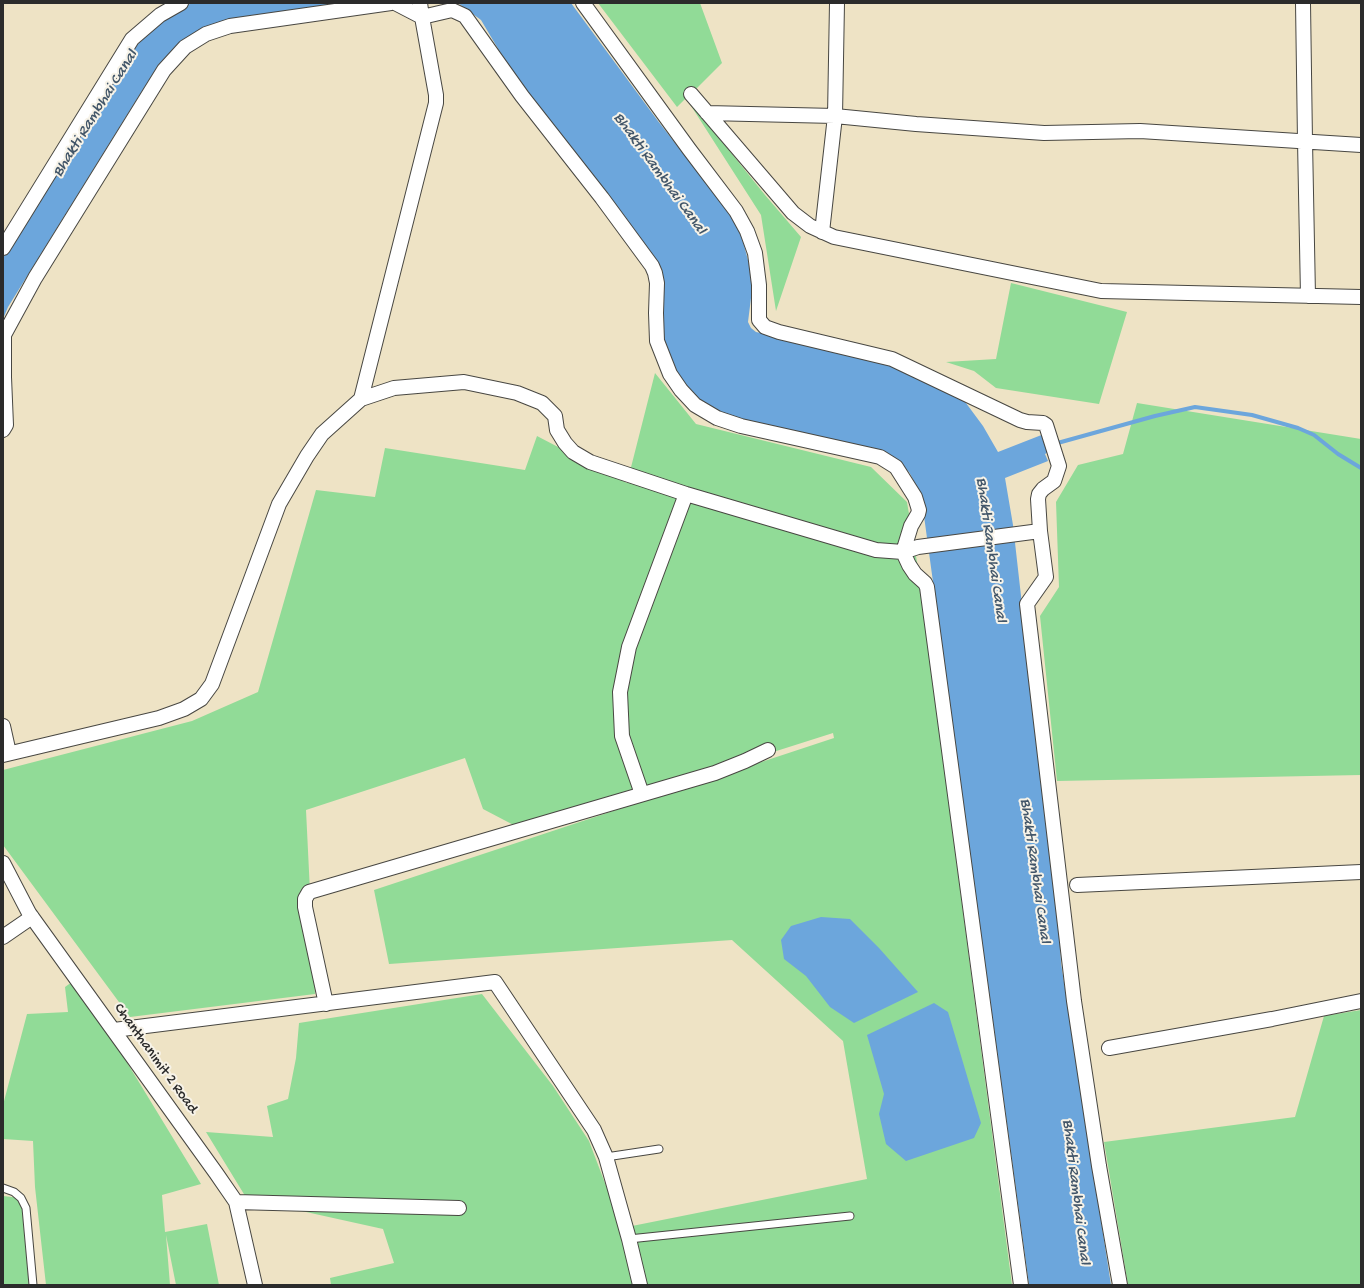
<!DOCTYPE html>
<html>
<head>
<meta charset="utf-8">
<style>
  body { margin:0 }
  #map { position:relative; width:1364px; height:1288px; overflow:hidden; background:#eee3c5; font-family:"Gochi Hand",sans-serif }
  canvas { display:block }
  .frame { position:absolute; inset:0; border:4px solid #2b2b2b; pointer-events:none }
</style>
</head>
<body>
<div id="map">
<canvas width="1364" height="1288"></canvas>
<div class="frame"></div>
</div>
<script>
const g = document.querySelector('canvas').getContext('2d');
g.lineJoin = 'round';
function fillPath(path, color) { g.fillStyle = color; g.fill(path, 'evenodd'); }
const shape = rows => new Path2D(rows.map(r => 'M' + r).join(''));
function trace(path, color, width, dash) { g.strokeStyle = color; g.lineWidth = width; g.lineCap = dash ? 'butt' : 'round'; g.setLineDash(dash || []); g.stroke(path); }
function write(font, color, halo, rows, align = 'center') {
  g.font = font + ' "Gochi Hand",sans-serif'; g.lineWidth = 4; g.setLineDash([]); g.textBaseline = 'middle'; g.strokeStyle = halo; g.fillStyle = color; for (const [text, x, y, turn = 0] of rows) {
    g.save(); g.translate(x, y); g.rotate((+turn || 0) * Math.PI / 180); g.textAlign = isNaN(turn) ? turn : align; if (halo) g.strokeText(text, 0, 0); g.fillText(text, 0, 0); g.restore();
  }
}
fillPath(shape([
  [598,3,700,3,722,63,687,98,765,195,801,237,776,311,761,215,686,98,677,107],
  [1011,283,1127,312,1099,404,996,388,974,371,946,362,996,359],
  [655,373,696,424,871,467,907,502,917,562,1012,1285,331,1285,330,1278,394,1263,383,1229,288,1208,250,1204,206,1132,273,1137,267,1106,288,1099,296,1058,299,1023,482,994,553,1086,589,1141,622,1228,867,1179,843,1041,732,940,389,964,374,890,834,738,833,733,525,831,483,809,465,758,306,810,315,994,130,1017,3,845,3,770,192,721,258,692,316,490,375,497,385,448,525,470,537,436,627,483],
  [1137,403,1361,439,1361,775,1057,781,1040,616,1059,587,1056,502,1078,465,1123,454],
  [72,982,109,1033,201,1184,162,1195,165,1232,207,1224,219,1285,176,1285,166,1235,170,1285,46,1285,35,1187,33,1141,3,1139,3,1105,27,1014,68,1012,65,987],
  [1361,1010,1361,1285,1128,1285,1104,1142,1295,1117,1324,1016],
  [3,1196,21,1198,29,1285,3,1285]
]), '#91db97');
fillPath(shape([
  [193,3,351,3,182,42,159,64,140,94,8,307,3,319,3,258,137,45,158,24,184,6],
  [458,3,571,3,658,121,727,210,738,227,744,245,749,264,752,290,748,322,751,328,756,332,770,335,893,364,963,399,983,426,998,452,1044,434,1050,451,1045,454,1048,461,1005,478,1013,525,1027,649,1055,850,1061,963,1111,1285,1029,1285,921,494,909,472,889,457,730,418,706,407,679,381,660,334,664,284,662,269,516,79,481,20],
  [821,917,850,919,879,948,918,992,854,1023,830,1007,806,976,784,959,781,940,791,926],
  [934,1003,948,1012,981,1123,974,1138,906,1161,886,1144,879,1114,884,1094,867,1035]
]), '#6ca6dc');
trace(shape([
  [1054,444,1155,416,1195,407,1252,415,1298,428,1314,435,1338,454,1361,468]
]), '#6ca6dc', 4);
const lane = shape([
  [606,1157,659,1149],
  [3,1188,14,1192,21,1198,26,1208,33,1285],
  [629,1239,850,1216]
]);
const street = shape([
  [420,3,422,17,452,10,465,16,522,96,602,198,652,266,655,273,657,283,656,313,657,341,670,374,681,390,695,405,717,418,741,426,880,457,896,467,915,497,919,510,918,514,911,526,903,552,909,565,915,574,925,583,927,587,1021,1285],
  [583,3,689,149,736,211,747,231,755,253,759,285,759,320,765,327,779,332,892,359,1020,420,1027,422,1043,423,1046,425,1059,466,1054,481,1043,489,1039,494,1038,499,1040,531,1046,577,1027,604,1074,1001,1099,1166,1120,1285],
  [1303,3,1305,141,1308,296],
  [691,94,793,213,810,226,834,237,1101,291,1361,297],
  [707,113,835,116,916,124,1044,133,1140,131,1361,145],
  [822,232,835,116,837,3],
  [3,248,132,39,160,15,181,3],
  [361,399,436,103,436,95,422,17,395,3],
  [3,430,6,425,4,377,4,335,35,278,164,70,185,47,206,34,230,26,391,3],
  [3,726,9,753],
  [3,755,159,718,184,709,201,699,212,684,279,504,307,456,322,434,361,399,394,388,464,382,517,393,542,403,555,416,557,430,565,443,573,452,590,462,686,494,876,550,903,552,918,547,1040,531],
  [642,794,622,736,620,692,629,647,686,494],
  [3,863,29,913,216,1173,236,1202,255,1285],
  [1077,885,1361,872],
  [3,937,32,917],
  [326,1004,305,907,305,899,309,892,715,773,745,761,768,750],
  [114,1030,495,982,594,1130,606,1157,629,1239,640,1285],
  [1109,1048,1272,1019,1361,1001],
  [236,1202,459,1208]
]);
trace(lane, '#484742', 9);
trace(street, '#484742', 16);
trace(lane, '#fff', 7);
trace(street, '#fff', 14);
write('15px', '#2b2b2b', '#f7f3e8', [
  ["Chanthanimit 2 Road",155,1059,54]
]);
write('italic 16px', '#425669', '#f7f3e8', [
  ["Bhakti Rambhai Canal",96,114,-58],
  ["Bhakti Rambhai Canal",659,174,54],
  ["Bhakti Rambhai Canal",990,550,82],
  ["Bhakti Rambhai Canal",1034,871,82],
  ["Bhakti Rambhai Canal",1075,1192,83]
]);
</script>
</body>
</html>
